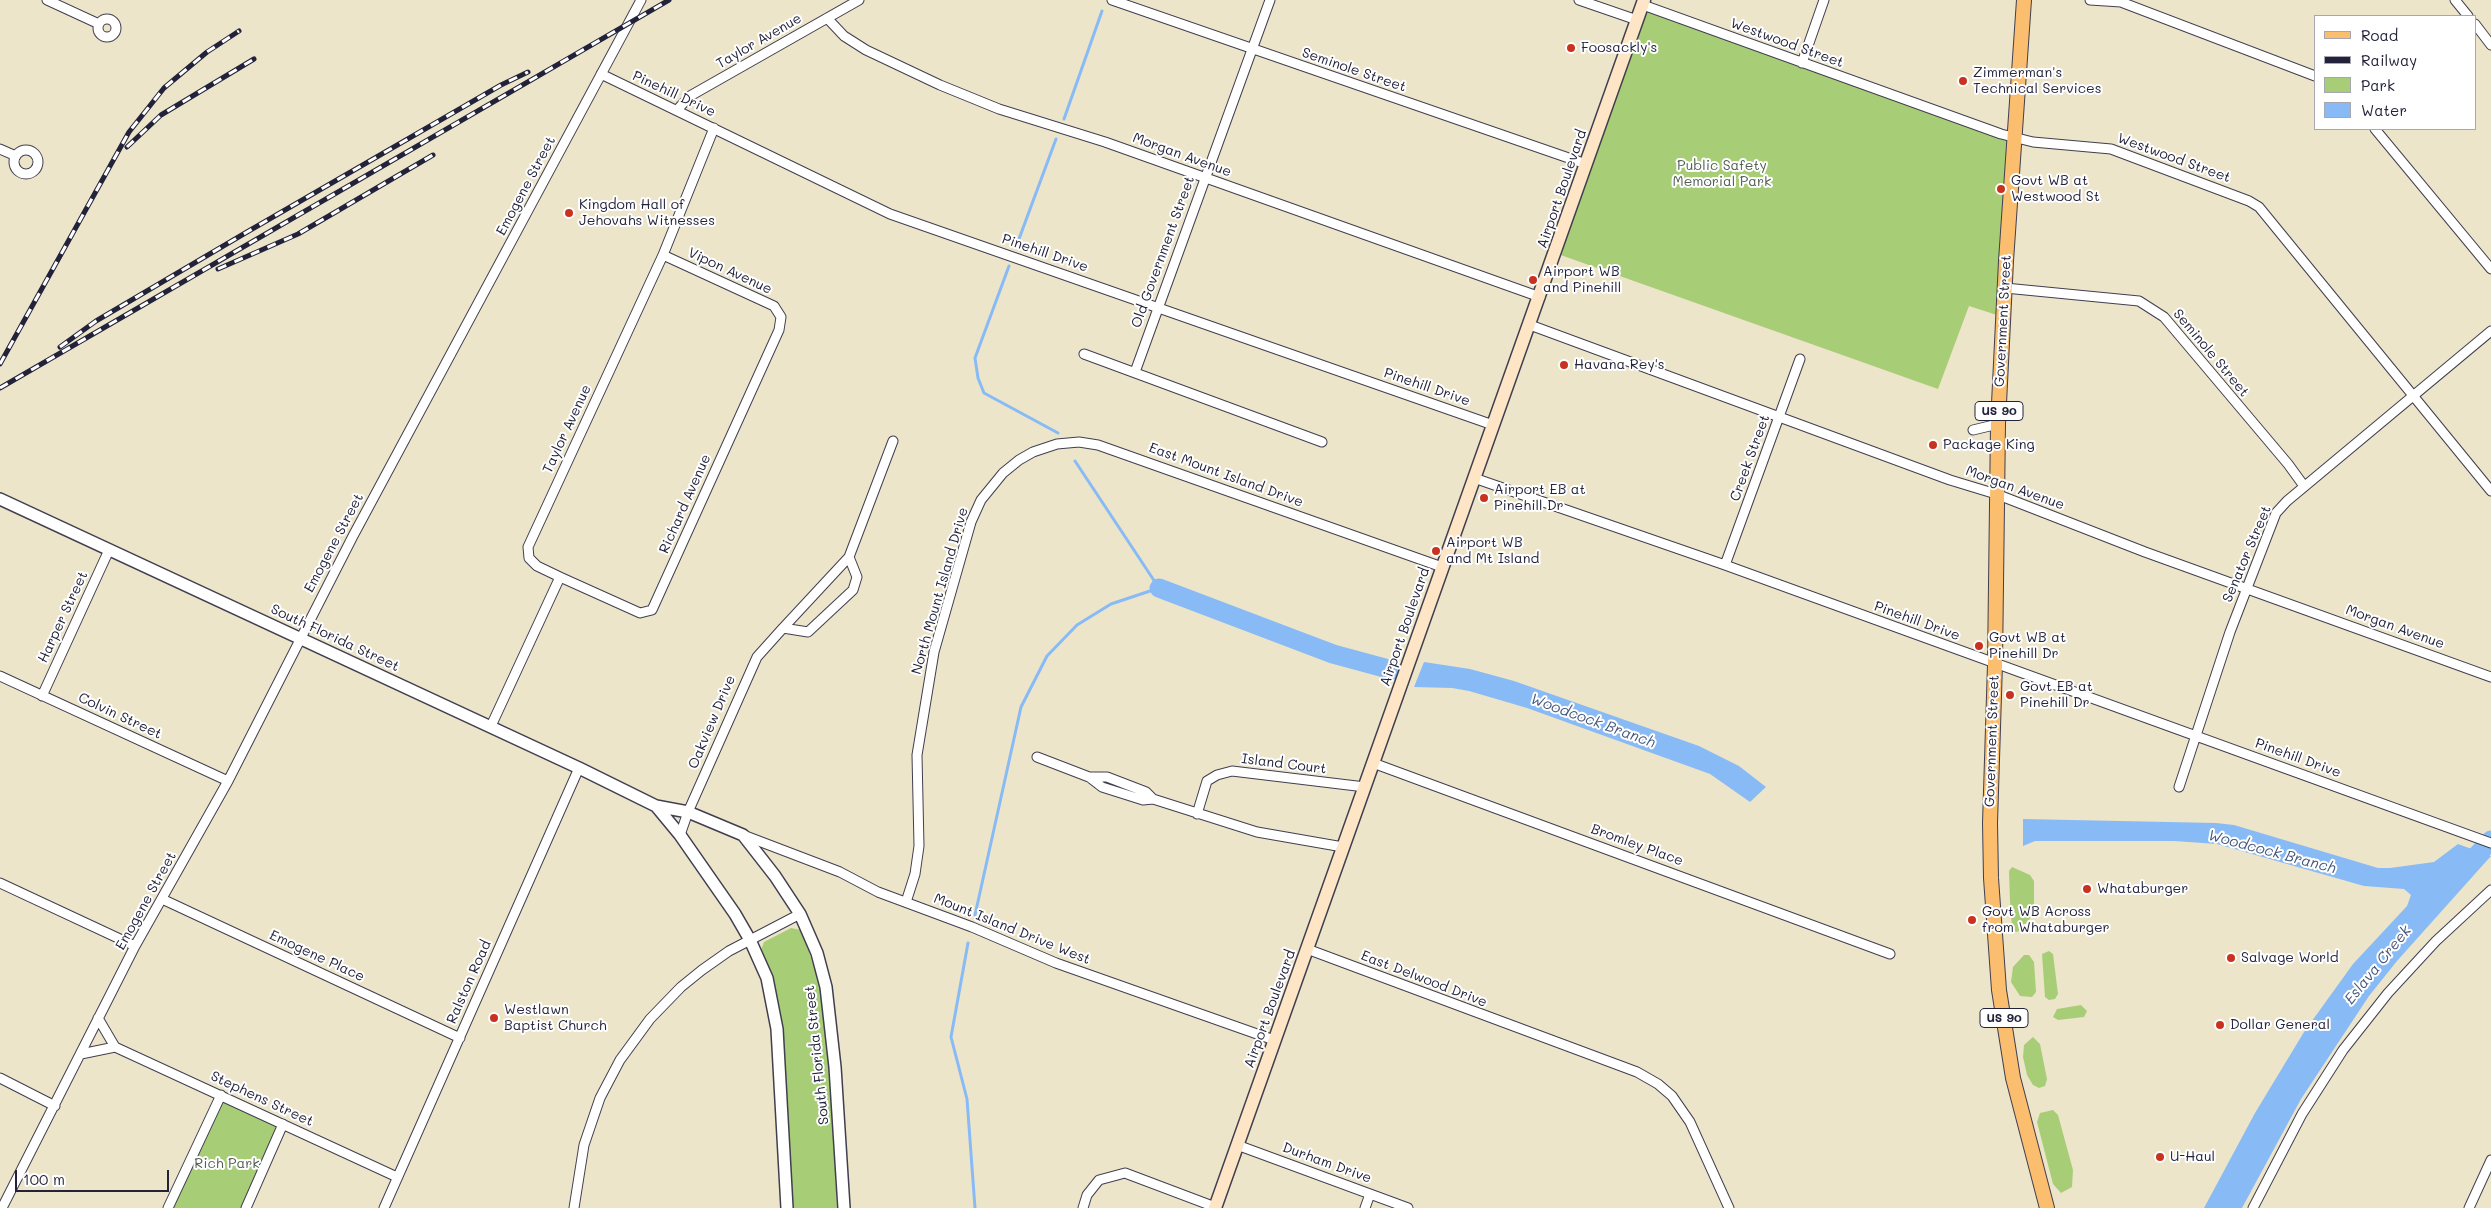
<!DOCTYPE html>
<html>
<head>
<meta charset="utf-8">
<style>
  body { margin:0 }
  #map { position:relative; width:2491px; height:1208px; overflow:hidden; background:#ede5c9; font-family:Mali,sans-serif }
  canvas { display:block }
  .legend { position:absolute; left:2314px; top:15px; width:162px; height:115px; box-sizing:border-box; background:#fff; border:1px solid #a7a7b1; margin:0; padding:6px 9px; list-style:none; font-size:15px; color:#22223b }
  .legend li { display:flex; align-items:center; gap:10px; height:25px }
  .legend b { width:25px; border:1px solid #a7a7b1 }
  .scale { position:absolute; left:15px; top:1170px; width:154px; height:22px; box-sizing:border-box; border:2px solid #22223b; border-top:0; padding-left:6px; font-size:15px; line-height:18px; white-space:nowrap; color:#22223b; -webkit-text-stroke:4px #fff; paint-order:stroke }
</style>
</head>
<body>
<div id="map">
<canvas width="2491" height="1208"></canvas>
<ul class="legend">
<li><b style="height:6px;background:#fbbd6e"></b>Road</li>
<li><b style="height:6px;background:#22223b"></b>Railway</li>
<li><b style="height:14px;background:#a8cd77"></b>Park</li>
<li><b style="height:14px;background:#88bbf6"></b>Water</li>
</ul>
<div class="scale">100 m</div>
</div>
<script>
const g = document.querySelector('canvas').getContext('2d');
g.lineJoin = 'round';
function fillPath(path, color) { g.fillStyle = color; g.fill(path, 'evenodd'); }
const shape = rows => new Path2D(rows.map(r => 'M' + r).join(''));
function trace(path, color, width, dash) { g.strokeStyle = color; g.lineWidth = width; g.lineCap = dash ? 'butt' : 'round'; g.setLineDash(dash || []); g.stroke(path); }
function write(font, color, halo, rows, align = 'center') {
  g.font = font + ' Mali,sans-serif'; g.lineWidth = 4; g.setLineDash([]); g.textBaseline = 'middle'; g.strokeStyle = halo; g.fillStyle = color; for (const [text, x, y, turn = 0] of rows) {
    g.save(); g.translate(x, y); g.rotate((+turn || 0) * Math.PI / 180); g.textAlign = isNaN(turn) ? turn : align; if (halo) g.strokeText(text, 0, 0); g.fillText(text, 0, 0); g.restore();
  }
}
fillPath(shape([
  [1643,5,2015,138,2003,317,1969,306,1938,389,1555,253],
  [2012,867,2030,875,2034,881,2034,914,2019,931,2016,932,2012,928,2010,901,2009,871],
  [791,928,801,930,803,933,822,993,830,1071,837,1208,791,1208,781,1023,773,984,761,950,764,942],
  [2049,951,2053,954,2058,994,2055,999,2049,1000,2045,997,2042,954],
  [2024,955,2029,955,2034,962,2036,992,2032,997,2020,996,2011,982,2013,967],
  [2081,1005,2087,1011,2084,1017,2058,1020,2053,1017,2057,1009],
  [2033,1037,2040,1044,2047,1079,2045,1086,2039,1088,2033,1085,2027,1075,2023,1057,2024,1045],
  [221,1095,283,1124,246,1208,168,1208],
  [2053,1110,2058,1115,2073,1170,2072,1187,2061,1193,2053,1184,2037,1122,2040,1113]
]), '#a8cd77');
fillPath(shape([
  [1424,662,1470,669,1514,681,1699,746,1739,766,1766,787,1750,802,1710,774,1527,708,1469,691,1452,688,1414,687],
  [2023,819,2216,823,2234,825,2378,868,2390,868,2434,862,2458,844,2491,856,2397,961,2369,996,2301,1099,2242,1208,2204,1208,2255,1113,2304,1032,2353,964,2407,906,2411,895,2404,889,2364,886,2217,844,2174,841,2035,841,2023,846]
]), '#88bbf6');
trace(shape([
  [1064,119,1102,11],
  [1016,247,1056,139],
  [1009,266,975,358,978,378,984,393,1058,433],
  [975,915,1021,707,1047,656,1077,625,1111,604,1159,588,1075,461],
  [968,943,951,1037,967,1099,975,1208]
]), '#88bbf6', 3);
trace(shape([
  [1159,588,1333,654,1392,670],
  [2463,870,2491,840]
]), '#88bbf6', 19);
const minor = shape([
  [47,0,99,24],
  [1112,0,1586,164],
  [1579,0,1637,20],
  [2090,0,2121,2,2315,76],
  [2455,0,2468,16],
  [1643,5,2001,134,2033,142,2111,149,2249,201,2259,207,2491,491],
  [827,18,844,36,866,50,940,85,999,109,1105,142,1540,297],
  '98 28a9 9 0 1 1 18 0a9 9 0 1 1-18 0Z',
  [2475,24,2491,45],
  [1802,63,1824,0],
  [601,74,890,214,1493,425],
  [677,110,690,96,859,0],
  [2375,129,2491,269],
  [0,149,16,156],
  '14 162a12 12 0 1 1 24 0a12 12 0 1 1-24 0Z',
  [2005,288,2139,301,2164,317,2288,464,2304,486],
  [1530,325,1950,480,1996,494,2145,552,2491,677],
  [1084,354,1322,442],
  [1135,372,1270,0],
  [1973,430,1998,424],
  [1474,478,1725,565,2491,843],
  [1725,565,1800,359],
  [560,577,640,613,652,610,779,330,781,317,774,306,663,255],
  [783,628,849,557],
  [0,676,228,781],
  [42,696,109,550],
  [491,726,560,577,537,566,529,558,528,547,663,255,714,128],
  [1037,757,1089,777,1102,787,1143,800,1153,799,1257,832,1343,847],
  [1373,763,1890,954],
  [1089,777,1107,777,1146,792,1153,799],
  [2179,787,2230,632,2276,513,2287,501,2491,331],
  [1197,814,1207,781,1217,775,1232,771,1365,787],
  [680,835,688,812,757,657,783,628,808,632,853,590,857,577,849,557,893,441],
  [743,835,840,872,878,892,972,927,1056,963,1274,1040],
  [0,883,135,946],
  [162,899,460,1038],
  [906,902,915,874,919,846,917,755,934,652,971,522,981,500,1003,473,1019,460,1033,452,1057,444,1079,442,1098,445,1442,567],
  [1307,949,1637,1072,1658,1084,1672,1096,1690,1122,1729,1208],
  [98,1018,115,1047,397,1177],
  [81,1054,115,1047],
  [0,1078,55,1106],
  [1237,1145,1408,1208],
  [2,1208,135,946,228,781,353,536,641,0],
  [168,1208,221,1095],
  [246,1208,283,1124],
  [384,1208,579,768],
  [574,1208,584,1145,600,1098,620,1060,650,1019,681,987,702,970,729,951,800,914],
  [1083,1208,1087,1195,1099,1180,1125,1173,1215,1207],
  [1365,1208,1370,1194],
  [2253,1208,2302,1114,2343,1050,2388,993,2436,941,2491,890],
  [2469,1208,2491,1160]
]);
const tertiary = shape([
  [0,499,579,768,656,806,688,812,743,835,775,876,800,914,817,953,826,987,835,1067,844,1208],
  [656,806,680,835,735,914,750,940,767,978,777,1029,787,1208]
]);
const secondary = shape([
  [1215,1208,1644,0]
]);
const primary = shape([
  [2024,0,2006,261,1998,424,1995,664,1990,823,1991,878,1999,990,2013,1078,2047,1208]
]);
trace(minor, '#403f50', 11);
trace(tertiary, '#403f50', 14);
trace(secondary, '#403f50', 15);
trace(primary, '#403f50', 16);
trace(minor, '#fff', 9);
trace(tertiary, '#fff', 11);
trace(secondary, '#fde5c5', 12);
trace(primary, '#fbbd6e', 14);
const rail = shape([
  [127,147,161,115,254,59],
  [218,269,298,234,433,155],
  [60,347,96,321,247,232,501,85,528,72],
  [0,364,129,132,164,88,207,52,239,31],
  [0,388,669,0]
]);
trace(rail, '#22223b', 5);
trace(rail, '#fff', 3, [9]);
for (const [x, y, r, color] of [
  [1571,48,5,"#c8321e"],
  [1963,81,5,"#c8321e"],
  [2001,189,5,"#c8321e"],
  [569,213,5,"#c8321e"],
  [1533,280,5,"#c8321e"],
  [1564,365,5,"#c8321e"],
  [1933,445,5,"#c8321e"],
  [1484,498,5,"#c8321e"],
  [1436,551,5,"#c8321e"],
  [1979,646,5,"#c8321e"],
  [2010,695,5,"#c8321e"],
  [2087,889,5,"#c8321e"],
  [1972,920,5,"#c8321e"],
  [2231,958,5,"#c8321e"],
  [494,1018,5,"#c8321e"],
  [2220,1025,5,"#c8321e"],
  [2160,1157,5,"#c8321e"]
]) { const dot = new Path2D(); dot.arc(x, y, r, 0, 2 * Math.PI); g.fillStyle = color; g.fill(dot); trace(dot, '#fff', 2); }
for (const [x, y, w] of [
  [1999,411,48],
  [2004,1018,48]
]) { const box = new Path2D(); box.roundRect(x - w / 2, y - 9.5, w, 19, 4); g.fillStyle = '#fff'; g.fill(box); trace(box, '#22223b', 1); }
write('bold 12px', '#22223b', null, [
  ["US 90",1999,411],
  ["US 90",2004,1018]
]);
write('14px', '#22223b', '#fff', [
  ["Taylor Avenue",759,41,-30],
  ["Westwood Street",1787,43,20],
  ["Seminole Street",1354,70,19],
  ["Pinehill Drive",674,94,25],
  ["Morgan Avenue",1182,155,20],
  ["Westwood Street",2174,158,20],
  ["Emogene Street",526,186,-62],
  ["Airport Boulevard",1562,189,-71],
  ["Old Government Street",1163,252,-70],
  ["Pinehill Drive",1045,253,19],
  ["Vipon Avenue",730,271,25],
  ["Government Street",2003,321,-87],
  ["Seminole Street",2211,353,50],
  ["Pinehill Drive",1427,387,19],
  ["Taylor Avenue",567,429,-65],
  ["Creek Street",1750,458,-70],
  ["East Mount Island Drive",1226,475,20],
  ["Morgan Avenue",2015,488,20],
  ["Richard Avenue",685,504,-66],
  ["Emogene Street",334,543,-62],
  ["Senator Street",2247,554,-67],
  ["North Mount Island Drive",940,591,-74],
  ["Harper Street",63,617,-65],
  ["Pinehill Drive",1917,621,20],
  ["Airport Boulevard",1405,627,-71],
  ["Morgan Avenue",2395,627,20],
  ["South Florida Street",335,638,25],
  ["Colvin Street",120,716,25],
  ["Oakview Drive",712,722,-67],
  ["Government Street",1992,741,-88],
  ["Pinehill Drive",2298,758,20],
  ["Island Court",1284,764,7],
  ["Bromley Place",1637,845,20],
  ["Emogene Street",146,901,-61],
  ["Mount Island Drive West",1012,929,22],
  ["Emogene Place",317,956,25],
  ["East Delwood Drive",1424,979,21],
  ["Ralston Road",469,982,-66],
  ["Airport Boulevard",1270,1009,-70],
  ["South Florida Street",817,1055,-96],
  ["Stephens Street",262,1099,25],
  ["Durham Drive",1327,1163,20]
]);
write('14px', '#22223b', '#fff', [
  ["Foosackly's",1581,48],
  ["Zimmerman's",1973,73],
  ["Technical Services",1973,89],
  ["Govt WB at",2011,181],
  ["Westwood St",2011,197],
  ["Kingdom Hall of",579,205],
  ["Jehovahs Witnesses",579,221],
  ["Airport WB",1543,272],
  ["and Pinehill",1543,288],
  ["Havana Rey's",1574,365],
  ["Package King",1943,445],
  ["Airport EB at",1494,490],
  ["Pinehill Dr",1494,506],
  ["Airport WB",1446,543],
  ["and Mt Island",1446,559],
  ["Govt WB at",1989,638],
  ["Pinehill Dr",1989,654],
  ["Govt EB at",2020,687],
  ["Pinehill Dr",2020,703],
  ["Whataburger",2097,889],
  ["Govt WB Across",1982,912],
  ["from Whataburger",1982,928],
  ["Salvage World",2241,958],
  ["Westlawn",504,1010],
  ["Baptist Church",504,1026],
  ["Dollar General",2230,1025],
  ["U-Haul",2170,1157]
], 'left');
write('14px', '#515e50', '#fff', [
  ["Public Safety",1722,166],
  ["Memorial Park",1722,182],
  ["Rich Park",227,1164]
]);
write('italic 15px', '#46587c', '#fff', [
  ["Woodcock Branch",1593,721,20],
  ["Woodcock Branch",2272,852,15],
  ["Eslava Creek",2378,965,-51]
]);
</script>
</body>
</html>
